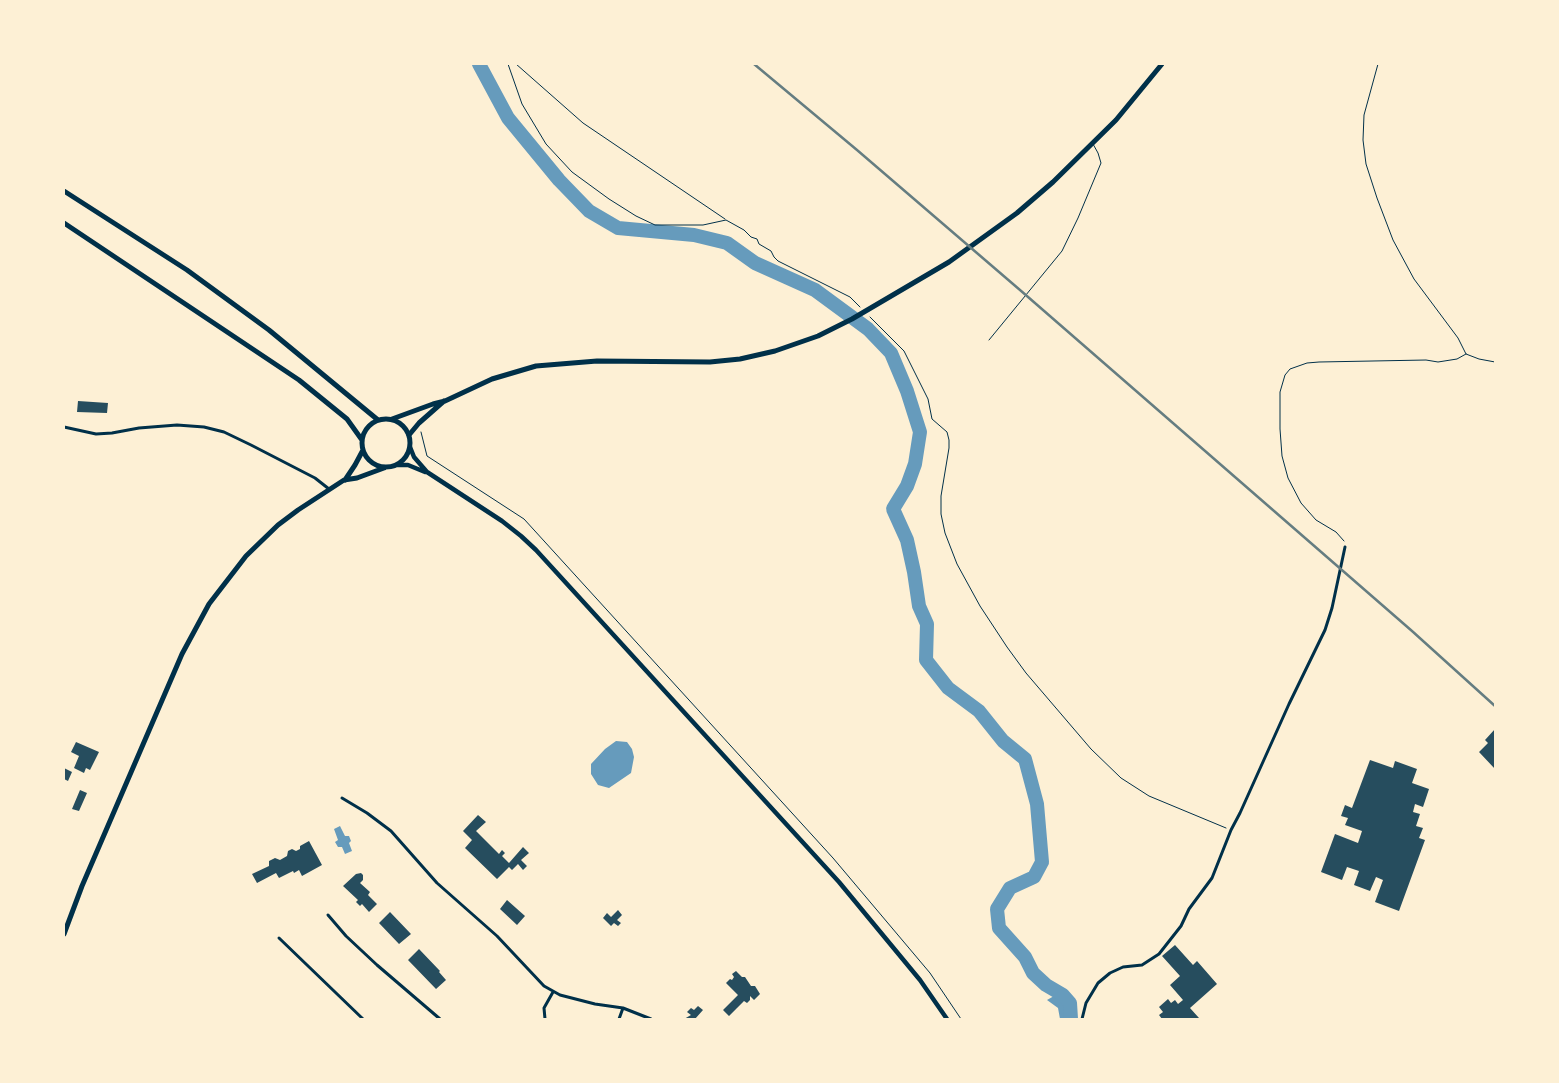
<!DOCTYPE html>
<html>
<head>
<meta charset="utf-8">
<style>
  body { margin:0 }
  #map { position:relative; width:1559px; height:1083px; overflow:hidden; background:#fdf0d5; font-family:"Source Sans 3",sans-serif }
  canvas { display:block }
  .frame { position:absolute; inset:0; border:65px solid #fdf0d5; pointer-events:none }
</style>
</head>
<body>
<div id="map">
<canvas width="1559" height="1083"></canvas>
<div class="frame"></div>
</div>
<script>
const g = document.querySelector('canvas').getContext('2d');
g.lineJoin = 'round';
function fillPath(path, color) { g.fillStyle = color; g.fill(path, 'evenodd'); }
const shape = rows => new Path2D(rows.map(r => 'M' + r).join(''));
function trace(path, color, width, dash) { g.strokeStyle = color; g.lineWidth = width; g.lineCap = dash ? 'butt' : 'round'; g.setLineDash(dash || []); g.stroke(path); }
fillPath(shape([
  [616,741,627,742,632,749,634,757,631,773,609,788,598,785,591,774,591,764,605,749],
  [340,826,345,836,349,836,351,841,349,843,352,851,345,854,342,847,338,847,335,842,338,840,334,829],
  [1054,996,1068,998,1075,1001,1077,1010,1076,1019,1060,1019,1058,1008,1047,1000]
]), '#669bbc');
trace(shape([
  [479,64,508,118,559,180,589,211,618,228,694,235,727,243,755,263,815,290,868,329,891,353,907,391,920,432,915,464,907,486,893,509,907,540,914,572,919,606,927,624,926,660,948,688,979,711,1003,741,1025,759,1037,804,1042,862,1034,877,1010,888,997,909,999,928,1025,957,1033,973,1046,985,1063,995,1070,1003,1071,1019]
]), '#669bbc', 14);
fillPath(shape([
  [78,401,108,403,107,413,77,412],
  [1495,729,1495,769,1479,752,1488,743,1485,740],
  [76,742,99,752,90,770,86,768,84,773,74,768,79,756,71,752],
  [1370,760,1393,768,1395,761,1417,769,1412,783,1429,789,1423,807,1415,804,1413,812,1420,814,1416,826,1423,828,1419,838,1425,840,1399,911,1375,902,1383,880,1376,877,1370,891,1354,885,1359,871,1347,867,1342,880,1321,872,1335,834,1358,843,1362,831,1345,825,1348,818,1341,816,1345,805,1352,808],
  [64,768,72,772,68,781,64,779],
  [80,790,87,793,79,811,72,809],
  [478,815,486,822,476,831,499,854,502,850,505,853,502,856,509,863,523,847,529,853,521,860,527,866,523,870,518,864,512,870,509,867,497,879,465,848,472,840,463,831],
  [309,841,322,865,302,876,299,870,294,873,293,871,279,878,276,873,257,883,252,874,269,866,269,861,275,858,280,860,287,856,288,851,292,849,296,851,300,849,300,846],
  [361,873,363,875,363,880,360,883,370,892,368,895,377,904,369,912,362,904,360,906,356,902,358,900,343,886,356,874],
  [507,900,525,916,517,925,500,909],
  [618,910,622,915,617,920,621,923,618,926,614,923,611,926,603,918,607,913,611,917],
  [390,912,411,934,399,944,379,923],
  [1175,945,1193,965,1197,961,1217,984,1190,1008,1199,1018,1198,1019,1162,1019,1159,1015,1163,1012,1159,1007,1168,999,1171,1003,1175,1000,1178,1004,1183,1000,1170,985,1180,976,1162,956],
  [419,949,440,971,439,972,446,980,436,989,408,960],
  [736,971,742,977,745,977,751,986,755,986,760,994,754,1000,750,996,750,1000,747,1003,744,1001,729,1016,723,1010,738,995,726,983,730,979,732,980,734,977,732,974],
  [698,1006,703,1010,695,1019,684,1019,691,1015,687,1012,691,1008,694,1010]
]), '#264d5e');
trace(shape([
  [508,64,522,104,546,144,572,172,609,199,636,216,655,225,703,225,726,220,744,230,751,237,757,239,759,244,771,251,774,257,778,261,850,297,860,307],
  [516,64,583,123,725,219],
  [1378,64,1364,115,1363,140,1366,164,1377,198,1393,240,1414,279,1458,338,1466,354,1479,359,1495,362],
  [870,317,904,351,928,399,932,419,947,432,949,440,949,448,941,496,941,514,945,533,957,564,980,606,1007,647,1026,673,1091,749,1121,778,1149,796,1226,828],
  [421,432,427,456,524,519,833,858,930,973,961,1019],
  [1344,541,1336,532,1316,520,1301,503,1288,478,1282,456,1280,429,1280,392,1285,375,1290,369,1307,363,1319,362,1426,360,1438,362,1457,359,1466,354]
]), '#003049', 1);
trace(shape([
  [989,340,1062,251,1078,218,1101,163,1098,153,1093,144]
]), '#003049', 1);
trace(shape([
  [64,427,96,434,112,433,139,428,177,425,204,427,224,432,251,445,315,478,329,489],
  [342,798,367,813,391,831,437,883,497,936,544,986,560,995,595,1004,623,1008,651,1019],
  [328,915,346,936,377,965,440,1019],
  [279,938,363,1019],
  [545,1019,544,1008,553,992],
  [619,1019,623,1008],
  [1082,1019,1086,1003,1098,983,1110,973,1123,967,1142,965,1159,954,1181,926,1189,909,1212,878,1231,830,1240,813,1289,704,1325,630,1332,608,1345,547]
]), '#003049', 3);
trace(shape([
  [410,447,414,457,427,472,502,521,521,536,536,550,839,882,920,980,947,1019],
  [397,465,408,465,425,472]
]), '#003049', 4.5);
trace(shape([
  [392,419,433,404,445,401,492,379,536,366,597,361,710,362,740,359,775,351,818,336,852,319,949,262,1017,213,1053,182,1116,120,1162,64],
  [409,435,419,423,444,401]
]), '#003049', 5);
trace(shape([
  [64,191,187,270,269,330,378,420],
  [64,223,299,380,347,419,362,440],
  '362 443a24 24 0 1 1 48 0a24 24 0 1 1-48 0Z',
  [345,480,355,465,363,450],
  [64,934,82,886,182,654,209,604,246,556,278,525,298,510,344,480,357,478,384,468]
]), '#003049', 5);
trace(shape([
  [754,64,857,150,1020,290,1412,631,1495,706]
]), '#657d81', 2.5);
</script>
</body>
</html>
